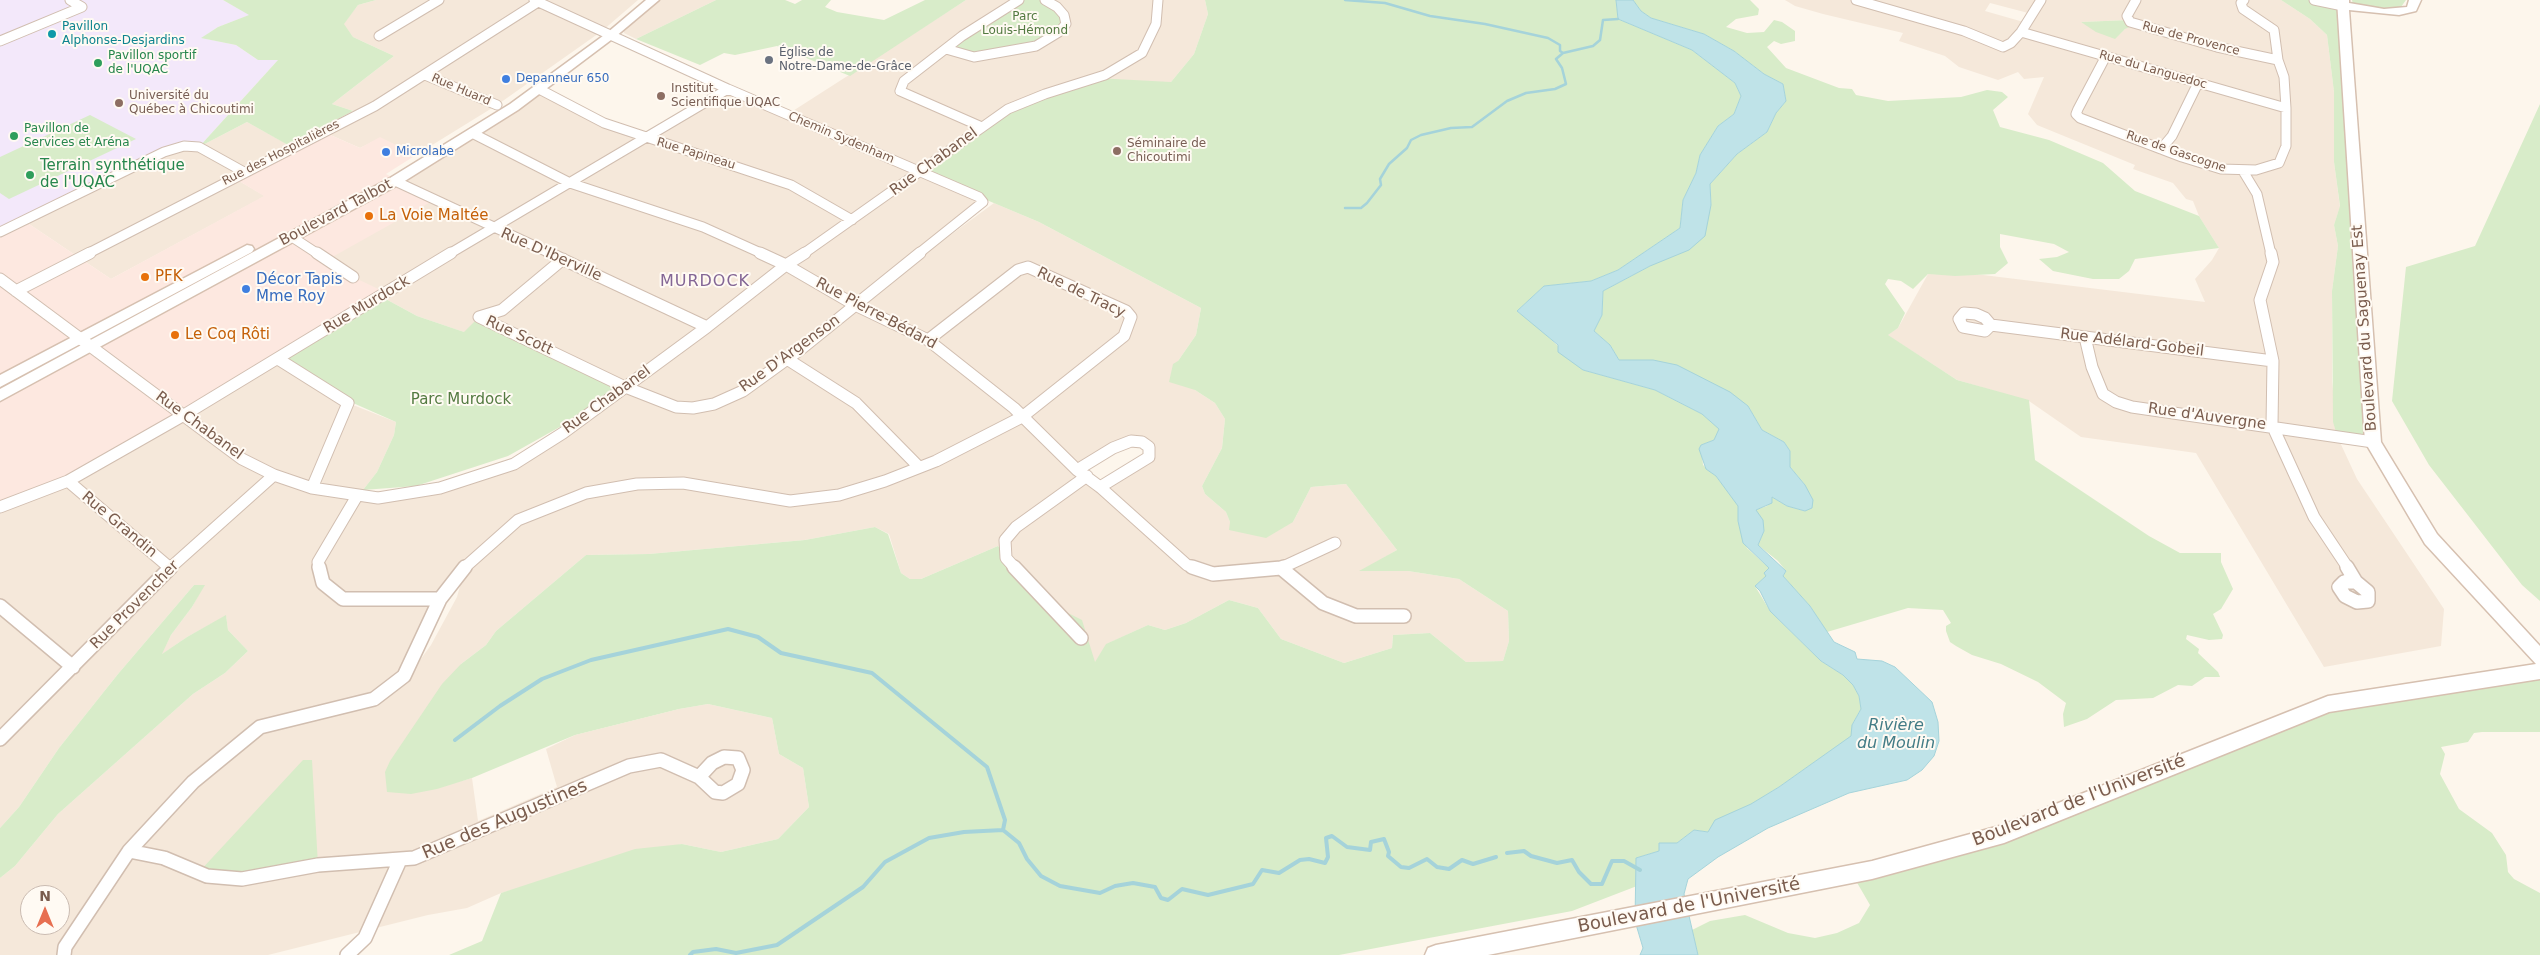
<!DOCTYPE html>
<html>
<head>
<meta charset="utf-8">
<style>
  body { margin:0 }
  #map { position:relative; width:2540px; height:955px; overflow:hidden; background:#fdf6ec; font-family:"DejaVu Sans",sans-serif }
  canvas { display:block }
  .north { position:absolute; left:20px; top:885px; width:50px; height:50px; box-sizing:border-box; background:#fffaf3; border:1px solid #cabbb1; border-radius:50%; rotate:0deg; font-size:14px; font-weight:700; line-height:20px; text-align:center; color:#7a5c4d }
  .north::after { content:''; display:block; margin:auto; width:18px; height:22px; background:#e76f51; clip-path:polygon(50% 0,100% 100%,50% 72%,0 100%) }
</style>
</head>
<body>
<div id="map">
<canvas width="2540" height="955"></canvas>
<div class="north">N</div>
</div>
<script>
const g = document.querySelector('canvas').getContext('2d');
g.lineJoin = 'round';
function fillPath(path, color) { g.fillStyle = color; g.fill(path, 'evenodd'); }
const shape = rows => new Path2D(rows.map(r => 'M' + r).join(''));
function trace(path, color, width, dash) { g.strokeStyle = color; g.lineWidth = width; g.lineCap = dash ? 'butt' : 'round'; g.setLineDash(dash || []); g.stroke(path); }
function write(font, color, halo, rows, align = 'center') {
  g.font = font + ' "DejaVu Sans",sans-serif'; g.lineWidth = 4; g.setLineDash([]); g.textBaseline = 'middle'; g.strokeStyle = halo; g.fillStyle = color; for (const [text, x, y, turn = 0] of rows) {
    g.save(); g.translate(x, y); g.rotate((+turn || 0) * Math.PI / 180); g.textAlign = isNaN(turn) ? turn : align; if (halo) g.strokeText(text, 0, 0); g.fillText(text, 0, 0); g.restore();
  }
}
fillPath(shape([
  [376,0,638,0,602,31,497,105,416,155,380,138,360,148,328,134,359,113,332,104,394,56,353,37,343,24,358,5],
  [658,0,716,0,636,39,624,33,624,30],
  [966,0,1205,0,1208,14,1194,54,1171,82,1153,82,983,202,868,296,994,203,1039,222,1201,308,1196,335,1178,361,1195,390,1215,403,1225,419,1222,448,1202,486,1205,494,1226,512,1230,522,1293,522,1311,487,1346,484,1397,550,1361,571,1408,571,1459,579,1508,611,1509,641,1503,661,1466,662,1430,633,1393,635,1392,648,1344,663,1281,639,1258,608,1229,600,1186,623,1165,630,1148,625,1107,644,1095,663,1052,605,998,546,921,579,910,579,901,573,889,534,875,527,805,540,649,554,586,555,496,631,486,645,461,664,437,788,472,778,478,821,557,787,546,749,575,735,679,709,708,704,772,718,779,754,803,768,809,807,778,839,721,852,682,844,501,893,467,908,428,915,268,955,0,955,0,878,15,866,58,814,193,694,225,673,248,651,228,630,226,616,187,637,161,655,171,635,192,607,204,585,194,585,118,674,59,748,19,807,0,828,0,507,278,359,348,403,396,422,394,435,377,472,363,490,379,498,514,464,624,387,417,316,382,297,327,260,395,181,539,89,647,139,728,91,785,116],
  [1131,441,1142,442,1149,457,1100,487,1078,469],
  [465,568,457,597,431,645,410,674,405,675],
  [30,895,60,895,60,925,30,925],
  [1785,0,2281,0,2310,19,2327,35,2334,92,2334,162,2340,207,2334,225,2338,246,2332,291,2332,381,2338,438,2357,479,2444,609,2441,646,2324,667,2196,453,2081,437,2029,401,1957,380,1887,335,1898,328,1928,274,1983,275,2205,302,2195,279,2212,260,2219,248,2199,216,2193,201,2186,199,2173,183,2133,169,2135,165,2037,125,2028,114,2044,77,2024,79,2018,72,1998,80,1959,67,1945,56,1899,41,1903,33,1823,14,1795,6],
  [1990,3,2032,14,2027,23,1985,11],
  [2129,20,2125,29,2115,38,2081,22],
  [247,122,298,150,239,181,265,196,111,279,23,220,164,152,199,147]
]), '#f5e8da');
fillPath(shape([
  [328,134,360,148,380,137,416,155,386,174,434,200,327,260,353,277,387,293,68,481,0,507,0,232,23,220,111,279,264,196,239,181]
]), '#fde8e0');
fillPath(shape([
  [0,0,223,0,250,15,218,27,202,38,236,45,258,60,278,60,199,147,184,146,0,232]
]), '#f3e8fa');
fillPath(shape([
  [223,0,376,0,358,5,344,24,353,37,394,56,332,104,353,111,288,145,247,122,199,147,278,60,258,60,236,45,201,38,218,27,249,15],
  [716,0,785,0,795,4,802,0,831,0,825,7,837,12,884,20,925,0,966,0,850,76,777,46,735,55,724,53,700,65,636,39],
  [1019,0,1045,0,1066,24,1048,39,974,57,946,49],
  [1205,0,1616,0,1618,19,1692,50,1735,83,1741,96,1734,114,1718,126,1700,155,1696,173,1683,200,1680,228,1618,270,1591,281,1544,286,1517,311,1538,327,1583,370,1655,390,1702,414,1720,429,1714,440,1701,445,1703,465,1716,476,1739,506,1738,521,1747,548,1769,568,1766,576,1755,586,1770,611,1821,661,1843,675,1853,685,1859,696,1861,709,1852,725,1852,736,1779,787,1708,832,1694,830,1677,843,1659,843,1659,851,1636,858,1637,886,1572,911,1339,955,449,955,482,941,501,893,635,849,682,844,721,852,778,839,809,807,803,768,779,754,772,718,708,704,679,709,575,735,472,778,437,789,411,794,387,792,385,772,390,761,442,684,461,664,486,645,496,631,586,555,649,554,805,540,875,527,888,534,901,573,910,579,921,579,998,546,1052,605,1082,620,1095,662,1106,644,1148,625,1165,630,1186,623,1229,600,1258,608,1281,639,1344,663,1392,648,1393,635,1430,633,1466,662,1503,661,1509,641,1508,611,1459,579,1408,571,1359,571,1397,550,1346,484,1311,487,1293,522,1266,538,1229,530,1230,522,1226,512,1205,494,1202,486,1222,448,1225,419,1215,403,1195,390,1169,382,1173,364,1178,361,1196,335,1201,308,1039,222,920,172,1008,109,1096,78,1171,82,1194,54,1208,14],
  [1633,0,1750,0,1759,9,1758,15,1736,19,1726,27,1747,33,1764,32,1774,20,1782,22,1795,31,1795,41,1781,44,1774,41,1767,47,1786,68,1839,88,1852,89,1856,95,1888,101,1961,97,1987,90,2002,92,2008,97,1993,110,2000,127,2049,140,2103,163,2135,191,2199,216,2219,248,2135,259,2129,271,2119,279,2093,279,2053,271,2039,259,2057,257,2069,252,2054,244,2000,234,2000,247,2008,263,1995,274,1955,276,1928,274,1913,289,1901,281,1888,279,1885,284,1905,313,1898,328,1888,335,1957,380,2029,400,2035,460,2149,536,2180,553,2221,553,2221,562,2233,589,2221,609,2213,614,2223,635,2222,639,2209,640,2187,635,2186,639,2199,649,2198,653,2218,672,2220,677,2205,677,2192,686,2178,685,2153,698,2116,700,2087,719,2064,727,2063,714,2066,703,2038,682,2001,664,1972,655,1956,646,1950,642,1946,631,1946,626,1951,623,1943,610,1908,608,1827,632,1810,606,1783,576,1786,571,1778,561,1758,545,1764,531,1755,510,1767,506,1772,497,1787,506,1805,511,1805,485,1790,467,1790,451,1784,442,1762,430,1748,406,1653,360,1619,360,1610,345,1594,331,1602,315,1603,291,1650,266,1711,205,1710,184,1737,154,1767,132,1776,113,1786,101,1783,84,1764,74,1734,51,1704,34,1651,18,1641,11],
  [2281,0,2314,0,2343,6,2373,442,2338,438,2333,422,2332,291,2338,246,2334,225,2340,206,2334,162,2334,92,2327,35,2310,19],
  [2352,0,2406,0,2401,7,2391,9,2353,5],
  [2129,20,2136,24,2125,29,2115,39,2096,32,2081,22],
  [2540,104,2540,601,2522,585,2429,465,2392,401,2406,267,2475,246],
  [90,115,136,139,9,199,0,193,0,157],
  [382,297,417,316,464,332,479,317,618,385,574,419,508,456,416,486,363,490,377,472,394,435,396,422,335,395,280,361],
  [194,585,205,585,192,607,171,635,162,654,187,637,226,615,228,630,248,651,225,673,193,694,58,814,15,866,0,878,0,828,19,807,59,748,118,674],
  [2540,671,2540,732,2482,732,2474,733,2468,742,2441,747,2445,754,2440,774,2459,809,2492,833,2506,855,2508,872,2514,879,2540,893,2540,955,1698,955,1692,930,1710,921,1745,915,1788,933,1815,938,1837,933,1859,923,1870,905,1852,874,2004,834,2328,704],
  [303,760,312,760,318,865,242,879,199,872]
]), '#d8ecc9');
const water = shape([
  [1616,0,1633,0,1641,11,1651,18,1704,34,1734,51,1764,74,1783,84,1786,101,1776,113,1767,132,1737,154,1710,184,1711,205,1705,236,1689,250,1650,266,1603,291,1602,315,1594,331,1610,345,1619,360,1653,360,1677,365,1730,392,1748,406,1762,430,1784,442,1790,451,1790,467,1805,485,1813,500,1812,508,1805,511,1787,506,1772,497,1772,503,1756,510,1763,520,1764,531,1758,545,1786,571,1783,576,1810,606,1834,642,1855,652,1857,659,1882,661,1895,667,1932,702,1938,722,1939,741,1934,756,1922,770,1907,780,1849,793,1768,828,1718,857,1688,879,1684,894,1698,955,1640,955,1643,948,1635,921,1636,858,1659,851,1659,843,1677,843,1694,830,1708,832,1715,820,1751,804,1779,787,1851,736,1852,725,1861,709,1859,696,1853,685,1843,675,1821,661,1770,611,1760,591,1755,586,1766,576,1764,573,1769,568,1743,543,1738,521,1738,506,1716,476,1706,469,1699,449,1701,445,1714,440,1719,429,1702,414,1655,390,1583,370,1558,352,1558,345,1517,311,1544,286,1591,281,1618,270,1680,228,1683,200,1696,173,1700,155,1718,126,1734,114,1741,96,1735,83,1692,50,1618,19,1616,0]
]);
fillPath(water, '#bfe3e8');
trace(water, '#a5d3da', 1);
trace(shape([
  [1345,0,1385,3,1430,16,1485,24,1548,38,1560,45,1560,51,1563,53],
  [1345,208,1361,208,1367,203,1381,185,1380,179,1389,164,1407,148,1411,140,1421,135,1451,128,1472,127,1507,101,1526,93,1555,89,1566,84,1562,68,1556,59,1563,53,1593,46,1600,40,1603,20,1618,19]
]), '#a5d3da', 2.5);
trace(shape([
  [455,740,500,706,542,679,591,660,728,629,758,637,781,653,872,673,987,767,1005,820,1003,830],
  [1507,853,1524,851,1531,856,1557,863,1572,860,1579,872,1591,884,1602,884,1612,861,1624,861,1640,870],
  [690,955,693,952,716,949,736,953,777,945,863,887,885,862,929,838,964,832,1003,830,1019,843,1027,859,1041,876,1060,886,1100,893,1115,886,1133,883,1155,887,1161,898,1168,900,1182,889,1208,895,1253,884,1262,870,1279,873,1300,860,1309,859,1325,863,1328,857,1326,838,1332,836,1347,847,1370,850,1371,842,1384,839,1389,852,1388,856,1401,867,1409,868,1427,859,1437,867,1449,869,1462,860,1473,864,1496,857]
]), '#a5d3da', 4);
const streetFar2 = shape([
  [534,0,728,89,979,197,983,202,918,254],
  [1856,0,1964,31,2003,47,2011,43,2021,32,2041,0],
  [2136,0,2127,16,2130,22,2217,47,2278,60],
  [2314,0,2343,6],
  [2021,32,2286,108],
  [379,36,439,0],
  [0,41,82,7,70,0],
  [946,49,974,57,1036,46,1059,32,1066,24,1064,15,1057,7,1045,0],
  [2106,56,2078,109,2076,114,2080,118,2182,157,2221,169,2256,170,2279,163,2286,146,2286,108,2284,77,2278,60,2274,30,2243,9,2241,3,2244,0],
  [425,75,497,105],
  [539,89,604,123,791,185,852,220],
  [982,127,900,91,904,81,962,36,1019,0],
  [472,133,570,183,703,227,763,254],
  [2161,149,2172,136,2198,83],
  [2243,171,2257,194,2271,254],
  [395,181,552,254],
  [0,232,164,152,184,146,199,147,244,172],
  [292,237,318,254],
  [87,254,375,106,538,2],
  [449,254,728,89],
  [803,254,1008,109,1045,94,1105,75,1142,53,1156,24,1158,0]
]);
const streetFar1 = shape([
  [317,253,353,277],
  [549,253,707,327],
  [760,253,786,265,855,305,928,340,1014,408,1077,470,1100,487,1187,565,1196,568],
  [2271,253,2273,262,2260,300,2273,361,2272,425,2314,517,2348,568],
  [563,259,502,310,479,317,625,387,676,407,693,408,714,404,743,391,801,349,920,253],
  [0,279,242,459,274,475,312,488,378,498,440,488,514,464,563,433,707,327,786,265,805,253],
  [16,291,90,253],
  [1964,313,1976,314,1985,318,1991,325,1985,331,1963,327,1959,319,1964,313],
  [1991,325,2273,361],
  [2085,337,2092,367,2103,394,2116,402,2132,407,2373,442],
  [278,359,348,403,312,488],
  [787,359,856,403,919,467],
  [1077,470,1113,448,1131,441,1142,442,1149,447,1149,457,1100,487],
  [68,481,170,568],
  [0,507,68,481,184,415,451,253],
  [170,568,274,475],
  [319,568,318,562,357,496],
  [464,568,518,520,586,493,637,484,683,483,790,501,839,495,885,481,936,461,1022,417,1124,336,1131,317,1126,311,1028,267,1018,270,928,340],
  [1015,568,1006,558,1005,540,1016,527,1087,476],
  [1281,568,1335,543]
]);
const street = shape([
  [168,567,170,568],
  [319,567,323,583,343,599,440,599],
  [1014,567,1081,638],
  [1192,567,1213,574,1281,568,1323,603,1356,616,1404,616],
  [2347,567,2356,582],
  [1281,568,1284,567],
  [2344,582,2356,582,2368,592,2368,601,2357,602,2345,596,2339,587,2344,582],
  [0,606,73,667],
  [0,739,171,567],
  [724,757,738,758,743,770,738,784,723,793,715,792,699,777,712,763,724,757],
  [129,851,164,858,207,876,242,879,318,865,414,858,629,766,661,760,699,777],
  [64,955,65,947,129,851,193,782,260,727,374,699,404,676,440,599,465,567],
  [347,955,365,938,400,860]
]);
const secondary = shape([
  [646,0,659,0,615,37,518,110,400,184,0,401,0,389,390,178,510,104,607,33,646,0],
  [2337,0,2349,0,2349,3,2384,9,2407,7,2409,0,2421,0,2416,11,2399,15,2349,10,2381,442,2437,534,2540,646,2540,679,2329,712,2004,843,1872,879,1488,955,1425,955,1428,948,1436,945,1872,861,2003,825,2328,696,2536,664,2425,544,2365,442,2337,0],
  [247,245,252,246,254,249,252,252,0,387,0,375,247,245]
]);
trace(streetFar2, '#d1beb0', 11);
trace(streetFar1, '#d1beb0', 13);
trace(street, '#d1beb0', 16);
trace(secondary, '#d6c0b0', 3);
trace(streetFar2, '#fff', 9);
trace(streetFar1, '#fff', 11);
trace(street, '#fff', 13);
fillPath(secondary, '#fff');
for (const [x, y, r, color] of [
  [52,34,5,"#0f9aa8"],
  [769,60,5,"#6b7280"],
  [98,63,5,"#2e9e5b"],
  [506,79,5,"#3f7fe0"],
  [661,96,5,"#8d6e63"],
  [119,103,5,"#8d6e63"],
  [14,136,5,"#2e9e5b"],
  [1117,151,5,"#8d6e63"],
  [386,152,5,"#3f7fe0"],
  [30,175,5,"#2e9e5b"],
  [369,216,5,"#e8710a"],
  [145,277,5,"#e8710a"],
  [246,289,5,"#3f7fe0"],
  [175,335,5,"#e8710a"]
]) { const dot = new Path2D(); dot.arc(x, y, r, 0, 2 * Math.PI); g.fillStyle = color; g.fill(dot); trace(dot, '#fffaf3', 2); }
write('12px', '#537a41', '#fffaf3', [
  ["Parc",1025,17],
  ["Louis-Hémond",1025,31]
]);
write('12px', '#0d838f', '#fffaf3', [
  ["Pavillon",62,27],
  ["Alphonse-Desjardins",62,41]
], 'left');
write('12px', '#7a5c4d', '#fffaf3', [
  ["Rue de Provence",2191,39,15],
  ["Rue du Languedoc",2153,70,16],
  ["Rue Huard",461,90,23],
  ["Chemin Sydenham",841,138,23],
  ["Rue de Gascogne",2176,152,19],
  ["Rue des Hospitalières",281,153,-27],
  ["Rue Papineau",696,154,17]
]);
write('12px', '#5b616d', '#fffaf3', [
  ["Église de",779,53],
  ["Notre-Dame-de-Grâce",779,67]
], 'left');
write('12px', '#27864d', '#fffaf3', [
  ["Pavillon sportif",108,56],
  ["de l'UQAC",108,70],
  ["Pavillon de",24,129],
  ["Services et Aréna",24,143]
], 'left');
write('12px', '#366cbe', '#fffaf3', [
  ["Depanneur 650",516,79],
  ["Microlabe",396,152]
], 'left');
write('12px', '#785e54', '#fffaf3', [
  ["Institut",671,89],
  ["Scientifique UQAC",671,103],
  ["Université du",129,96],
  ["Québec à Chicoutimi",129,110],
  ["Séminaire de",1127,144],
  ["Chicoutimi",1127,158]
], 'left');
write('15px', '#7a5c4d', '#fffaf3', [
  ["Rue Chabanel",934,162,-36],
  ["Boulevard Talbot",336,213,-28],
  ["Rue D'Iberville",551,255,24],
  ["Rue de Tracy",1081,293,26],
  ["Rue Murdock",367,305,-31],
  ["Rue Pierre-Bédard",876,314,28],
  ["Boulevard du Saguenay Est",2365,328,-94],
  ["Rue Scott",519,336,25],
  ["Rue Adélard-Gobeil",2132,343,7],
  ["Rue D'Argenson",790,354,-36],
  ["Rue Chabanel",607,400,-36],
  ["Rue d'Auvergne",2207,417,8],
  ["Rue Chabanel",199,426,36],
  ["Rue Grandin",119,525,40],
  ["Rue Provencher",135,605,-45]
]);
write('15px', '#27864d', '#fffaf3', [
  ["Terrain synthétique",40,166],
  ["de l'UQAC",40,183]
], 'left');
write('15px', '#c56008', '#fffaf3', [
  ["La Voie Maltée",379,216],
  ["PFK",155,277],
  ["Le Coq Rôti",185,335]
], 'left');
write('15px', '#366cbe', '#fffaf3', [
  ["Décor Tapis",256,280],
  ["Mme Roy",256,297]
], 'left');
write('15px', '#537a41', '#fffaf3', [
  ["Parc Murdock",461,400]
]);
g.letterSpacing = '1px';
write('16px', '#846695', '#fffaf3', [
  ["MURDOCK",705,282]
]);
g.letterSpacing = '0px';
write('italic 16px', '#437c86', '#fffaf3', [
  ["Rivière",1896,726],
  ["du Moulin",1896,744]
]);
write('18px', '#7a5c4d', '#fffaf3', [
  ["Boulevard de l'Université",2079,801,-21],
  ["Rue des Augustines",505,820,-23],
  ["Boulevard de l'Université",1689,906,-11]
]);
</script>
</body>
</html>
